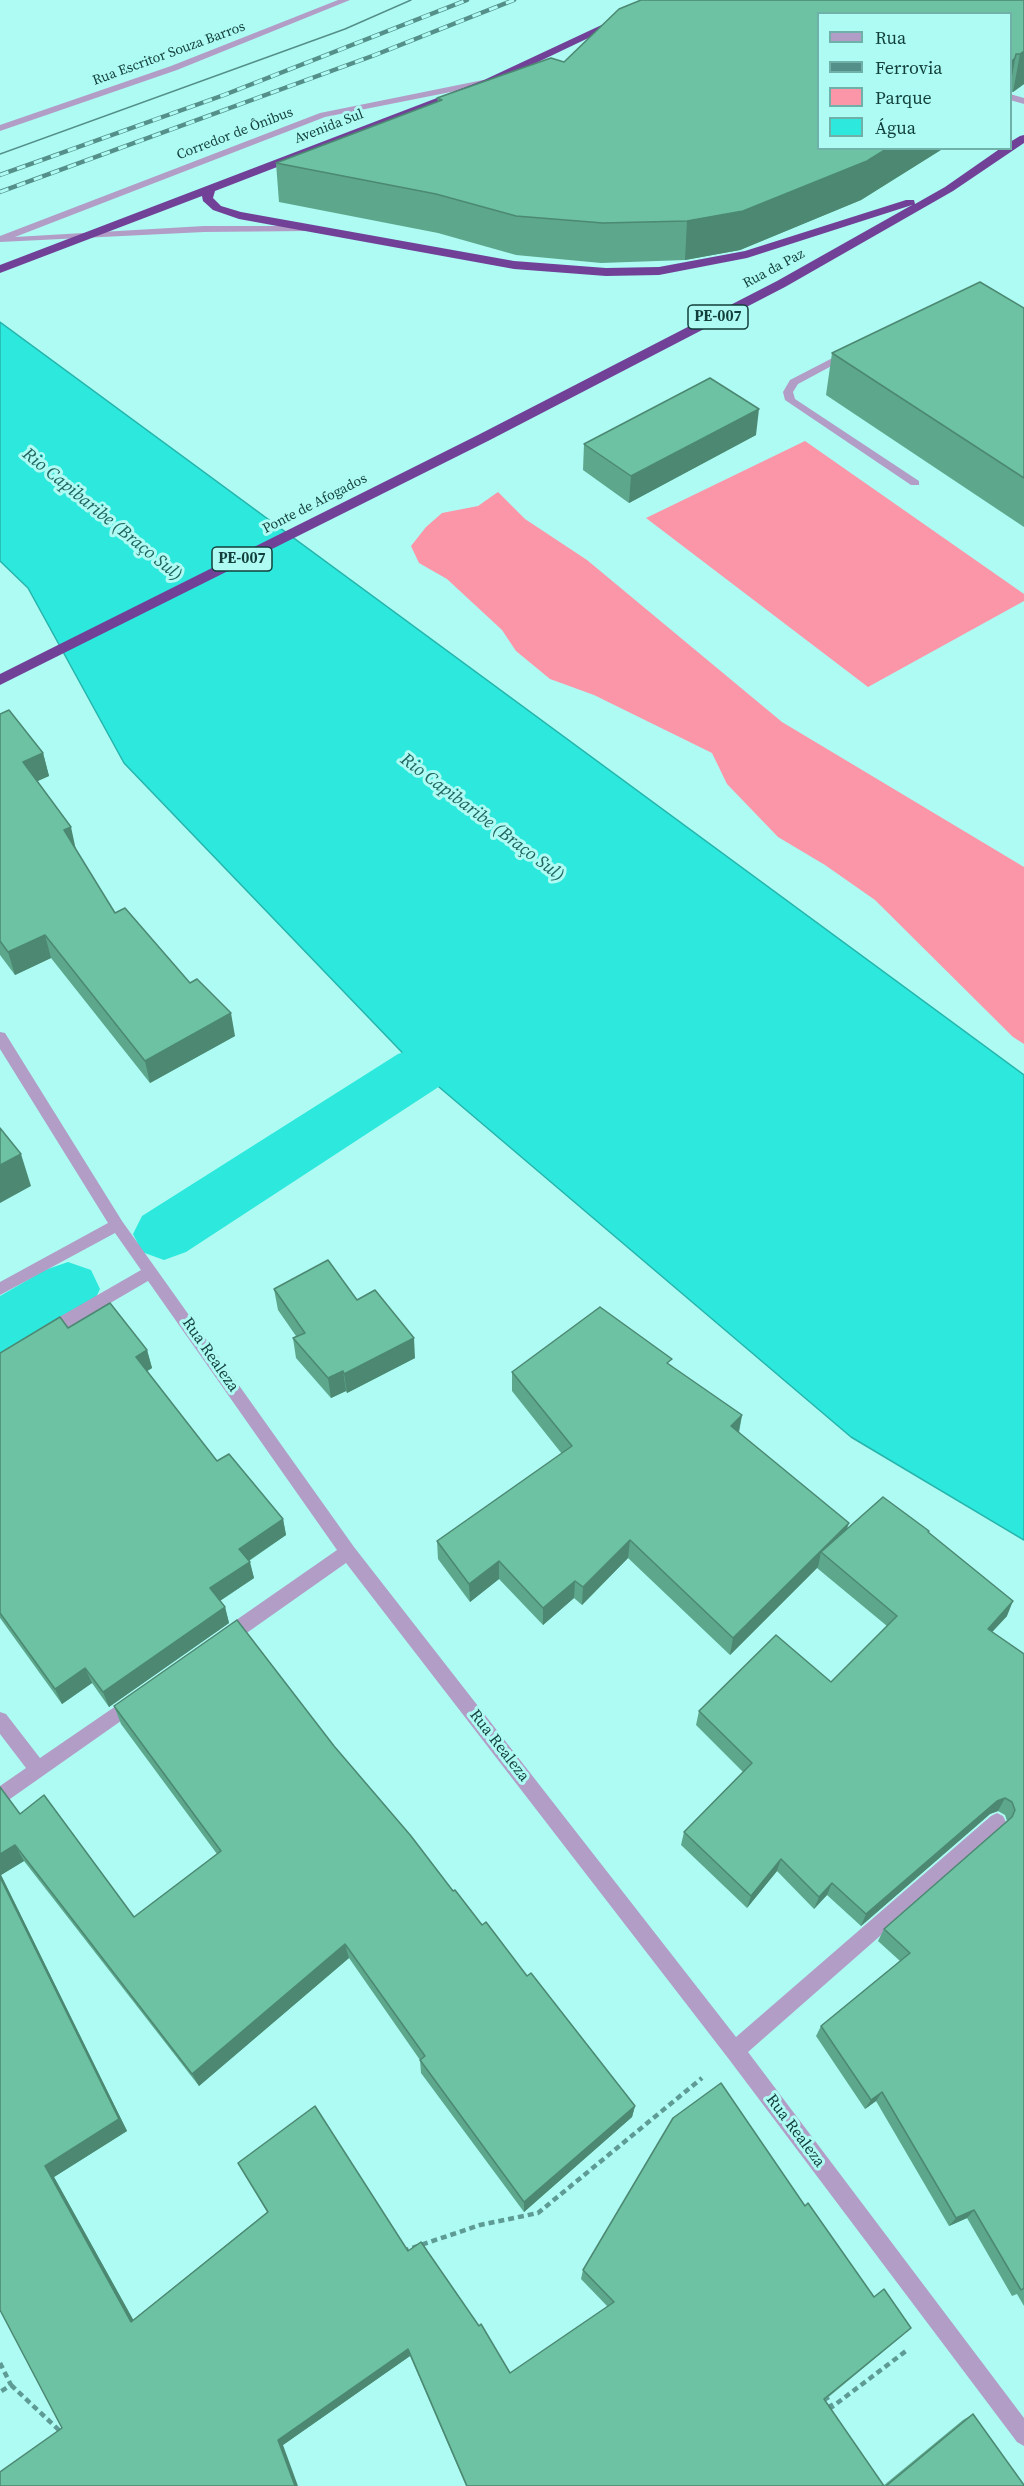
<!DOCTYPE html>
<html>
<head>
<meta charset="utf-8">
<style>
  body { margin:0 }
  #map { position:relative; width:1024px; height:2486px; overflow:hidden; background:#adfbf3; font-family:"Source Serif 4",serif }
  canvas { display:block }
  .legend { position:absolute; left:817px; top:12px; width:195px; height:138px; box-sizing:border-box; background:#adfbf3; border:2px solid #6fb0a9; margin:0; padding:8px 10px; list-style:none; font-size:18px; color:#123f3b }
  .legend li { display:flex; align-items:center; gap:12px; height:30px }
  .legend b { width:30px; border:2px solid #6fb0a9 }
</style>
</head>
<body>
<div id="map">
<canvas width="1024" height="2486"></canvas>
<ul class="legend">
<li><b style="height:8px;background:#b29dc6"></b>Rua</li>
<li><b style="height:8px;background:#548f89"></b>Ferrovia</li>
<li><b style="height:16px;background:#fb96a9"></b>Parque</li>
<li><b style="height:16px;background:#2de8dc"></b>Água</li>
</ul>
</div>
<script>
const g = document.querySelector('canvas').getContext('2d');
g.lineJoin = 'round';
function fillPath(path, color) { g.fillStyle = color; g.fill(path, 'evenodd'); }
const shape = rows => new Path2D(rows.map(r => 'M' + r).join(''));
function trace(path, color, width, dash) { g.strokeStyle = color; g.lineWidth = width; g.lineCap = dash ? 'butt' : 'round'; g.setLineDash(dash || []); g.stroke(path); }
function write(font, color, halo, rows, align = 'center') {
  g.font = font + ' "Source Serif 4",serif'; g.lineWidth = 6; g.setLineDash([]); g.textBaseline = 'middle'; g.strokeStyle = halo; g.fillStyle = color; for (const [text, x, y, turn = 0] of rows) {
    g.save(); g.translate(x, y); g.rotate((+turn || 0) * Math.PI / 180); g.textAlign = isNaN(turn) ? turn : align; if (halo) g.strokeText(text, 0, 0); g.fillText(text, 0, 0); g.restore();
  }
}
fillPath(shape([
  [805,441,1024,594,1024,601,868,687,646,518],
  [498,492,525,519,587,560,782,722,1024,867,1024,1044,1013,1037,875,900,825,865,778,837,727,784,712,753,594,695,550,679,516,651,502,630,447,579,419,563,411,546,426,527,442,513,478,506]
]), '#fb96a9');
const water = shape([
  [0,322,1024,1075,1024,1540,851,1437,419,1070,124,763,28,588,0,561,0,322]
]);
fillPath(water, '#2de8dc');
trace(water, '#25b5ac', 1.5);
fillPath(shape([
  [419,1047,440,1054,449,1070,440,1086,186,1252,164,1260,142,1252,133,1234,142,1216,398,1054,419,1047],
  [68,1262,91,1270,100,1289,91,1308,23,1347,0,1355,0,1296,45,1270,68,1262]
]), '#2de8dc');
trace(shape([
  [403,2251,480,2225,538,2213,702,2078],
  [0,2363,11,2385,0,2392],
  [11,2385,61,2432],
  [825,2395,832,2407,906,2351]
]), '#5e9b95', 4.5, [6, 4]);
fillPath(shape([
  [488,79,491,80,491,84,325,117,15,237,204,226,304,226,307,227,307,231,204,232,0,242,0,236,320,113,488,79],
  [1010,94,1024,98,1024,104,1010,100,1010,94],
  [848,350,853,353,852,355,798,384,793,392,795,399,919,481,919,485,911,485,785,400,783,392,790,380,848,350]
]), '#b29dc6');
fillPath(shape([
  [338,0,350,0,177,70,0,131,0,125,171,66,338,0],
  [0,1032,5,1033,122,1221,354,1547,736,2037,991,1816,997,1813,1003,1816,1006,1822,1003,1828,748,2052,1024,2418,1024,2446,1017,2442,728,2058,346,1563,231,1644,225,1646,219,1644,216,1638,219,1632,337,1550,148,1281,52,1337,47,1339,42,1337,39,1332,42,1327,141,1270,115,1233,0,1295,0,1282,108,1223,0,1049,0,1032],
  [132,1695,138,1697,141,1703,138,1709,0,1806,0,1786,26,1768,0,1734,0,1712,6,1714,40,1758,132,1695]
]), '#b29dc6');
fillPath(shape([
  [655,0,668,0,492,84,215,191,213,198,221,206,241,212,514,261,606,268,659,267,745,251,906,200,914,200,915,204,945,187,1001,148,1010,148,1010,142,1020,136,1024,135,1024,143,953,191,785,287,488,441,0,685,0,674,478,435,777,281,912,205,747,258,659,275,606,276,514,269,239,219,213,210,203,201,202,196,0,273,0,265,484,80,655,0]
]), '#714197');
trace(shape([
  [0,154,345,29,411,0]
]), '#548f89', 1.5);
const rail = shape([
  [0,175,224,95,467,0],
  [0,192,375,55,514,0]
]);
trace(rail, '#548f89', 4.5);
trace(rail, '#adfbf3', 3, [9]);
fillPath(shape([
  [1024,0,1024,84,1013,92,1011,92,1011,14,819,148,944,148,861,200,740,250,685,260,601,263,516,255,438,233,279,202,276,163,438,102,437,98,564,62],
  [1024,308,1024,527,826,395,832,353],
  [756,435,629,503,583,470,584,444],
  [0,714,43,753,49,776,37,781,76,850,115,913,235,1036,150,1083,51,958,15,975,0,955],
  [274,1289,357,1300,415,1358,347,1393,346,1391,331,1398,296,1358,293,1338,296,1336,278,1310],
  [68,1328,147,1350,152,1368,147,1371,217,1461,283,1519,286,1535,249,1561,254,1578,220,1601,225,1607,229,1623,109,1707,92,1683,62,1704,0,1618,0,1353],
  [671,1366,742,1415,739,1433,847,1530,929,1531,929,1533,1007,1616,992,1632,1024,1654,1024,2306,1017,2294,1012,2296,967,2218,949,2226,876,2101,865,2109,816,2036,821,2026,900,1961,878,1941,884,1929,1007,1821,1005,1815,998,1811,990,1814,861,1926,827,1895,814,1909,777,1871,747,1908,681,1845,684,1832,743,1772,696,1725,699,1711,831,1682,887,1626,817,1568,818,1567,730,1655,628,1558,582,1605,574,1598,543,1625,499,1579,470,1602,438,1559,437,1541,562,1454,512,1391,512,1372],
  [114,1706,334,1746,453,1891,527,1976,635,2106,632,2117,524,2212,421,2073,420,2060,349,1958,199,2086,24,1861,1,1875,127,2131,54,2177,133,2320,267,2212,238,2163,408,2251,510,2373,608,2307,581,2279,583,2270,805,2206,902,2336,825,2400,883,2486,963,2420,973,2414,1023,2486,466,2486,410,2356,283,2445,62,2428,0,2310,0,1787,20,1814,134,1917,217,1854,121,1724]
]), '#5da78c');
fillPath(shape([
  [1024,51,1024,84,1013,92,1020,54],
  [1016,54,1011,82,1011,62],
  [888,148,944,148,861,200,740,250,685,260,687,221],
  [759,409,756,435,629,503,631,476],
  [43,753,49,776,29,785,23,762],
  [71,827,76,850,64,830],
  [45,935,51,958,15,975,8,952],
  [231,1013,235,1036,150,1083,145,1061],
  [21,1154,31,1186,0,1203,0,1165],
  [414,1338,415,1358,347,1393,344,1374],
  [147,1350,152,1368,141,1375,136,1357],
  [343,1371,346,1391,331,1398,328,1378],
  [742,1415,738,1434,731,1426],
  [283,1519,286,1535,242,1565,239,1549],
  [849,1523,843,1541,821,1552,818,1567,730,1655,733,1638],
  [630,1540,628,1558,582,1605,583,1587],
  [499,1561,499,1579,470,1602,469,1584],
  [250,1562,254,1578,215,1604,210,1588],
  [575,1581,574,1598,543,1625,543,1608],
  [1013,1601,1007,1616,981,1644,988,1629],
  [225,1607,229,1623,109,1707,103,1692],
  [85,1668,92,1683,62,1704,55,1689],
  [1005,1798,998,1811,990,1814,861,1926,866,1914,997,1801],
  [15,1845,24,1861,1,1875,127,2131,54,2177,139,2330,131,2322,45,2166,0,1877,0,1854],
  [781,1859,777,1871,747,1908,751,1896],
  [832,1883,827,1895,814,1909,819,1897],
  [345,1944,349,1958,199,2086,192,2074],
  [882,2092,876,2101,865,2109,871,2100],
  [635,2106,632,2117,524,2212,524,2202],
  [974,2210,967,2218,949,2226,956,2218],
  [408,2349,410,2356,283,2445,298,2486,295,2486,278,2440]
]), '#4c8872');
const building = shape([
  [641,0,1024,0,1024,51,1020,54,1016,54,1015,58,1011,62,1011,14,819,14,819,148,888,148,867,161,743,211,687,221,603,223,516,216,436,194,276,163,442,100,437,98,551,58,564,62,619,9,641,0],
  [980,282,1024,308,1024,478,832,353,980,282],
  [710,378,759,409,631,476,584,444,710,378],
  [9,710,43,753,23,762,71,827,64,830,115,913,125,908,190,983,197,979,231,1013,145,1061,45,935,8,952,0,941,0,714,9,710],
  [0,1128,21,1154,0,1165,0,1128],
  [328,1260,357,1300,375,1290,414,1338,344,1374,343,1371,328,1378,293,1338,305,1333,274,1289,328,1260],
  [110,1303,147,1350,136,1357,217,1461,229,1454,283,1519,239,1549,250,1562,210,1588,225,1607,103,1692,85,1668,55,1689,0,1613,0,1353,60,1317,68,1328,110,1303],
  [600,1307,672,1359,667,1363,742,1415,731,1426,849,1523,733,1638,630,1540,583,1587,575,1581,543,1608,499,1561,469,1584,437,1541,572,1446,512,1372,600,1307],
  [883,1497,929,1531,928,1532,1013,1601,988,1629,1024,1654,1024,2288,1021,2290,974,2210,956,2218,882,2092,871,2100,821,2026,910,1953,884,1929,1012,1817,1015,1810,1012,1802,1005,1798,997,1801,866,1914,832,1883,819,1897,781,1859,751,1896,684,1832,752,1763,699,1711,776,1635,831,1682,897,1616,821,1552,883,1497],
  [237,1620,334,1746,411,1836,453,1891,455,1890,482,1925,486,1922,527,1976,531,1973,635,2106,524,2202,420,2060,425,2056,345,1944,192,2074,15,1845,0,1854,0,1787,20,1814,44,1795,134,1917,221,1851,114,1706,237,1620],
  [0,1877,119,2119,45,2166,131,2322,268,2212,238,2163,315,2106,408,2251,421,2242,479,2326,481,2324,510,2373,614,2302,583,2270,673,2118,721,2083,805,2206,808,2203,874,2297,884,2289,911,2328,824,2399,884,2486,467,2486,408,2349,278,2440,295,2486,0,2486,0,2472,62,2428,0,2310,0,1877],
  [973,2414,1024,2485,1023,2486,886,2486,973,2414]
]);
fillPath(building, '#6cc2a3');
trace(building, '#4c8872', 1.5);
write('14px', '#123f3b', '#adfbf3', [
  ["Rua Escritor Souza Barros",169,54,-20],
  ["Avenida Sul",329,127,-21],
  ["Corredor de Ônibus",235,134,-21],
  ["Rua da Paz",774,269,-28],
  ["Ponte de Afogados",315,504,-27]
]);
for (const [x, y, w] of [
  [718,317,60],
  [242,559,60]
]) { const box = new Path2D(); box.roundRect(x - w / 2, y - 12, w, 24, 4.5); g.fillStyle = '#adfbf3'; g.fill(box); trace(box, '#123f3b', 1.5); }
write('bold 15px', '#123f3b', null, [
  ["PE-007",718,317],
  ["PE-007",242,559]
]);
write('16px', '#123f3b', '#adfbf3', [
  ["Rua Realeza",210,1355,55],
  ["Rua Realeza",499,1746,52],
  ["Rua Realeza",795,2131,53]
]);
write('italic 18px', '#1f645e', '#adfbf3', [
  ["Rio Capibaribe (Braço Sul)",102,515,39],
  ["Rio Capibaribe (Braço Sul)",482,818,37]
]);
</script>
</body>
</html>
